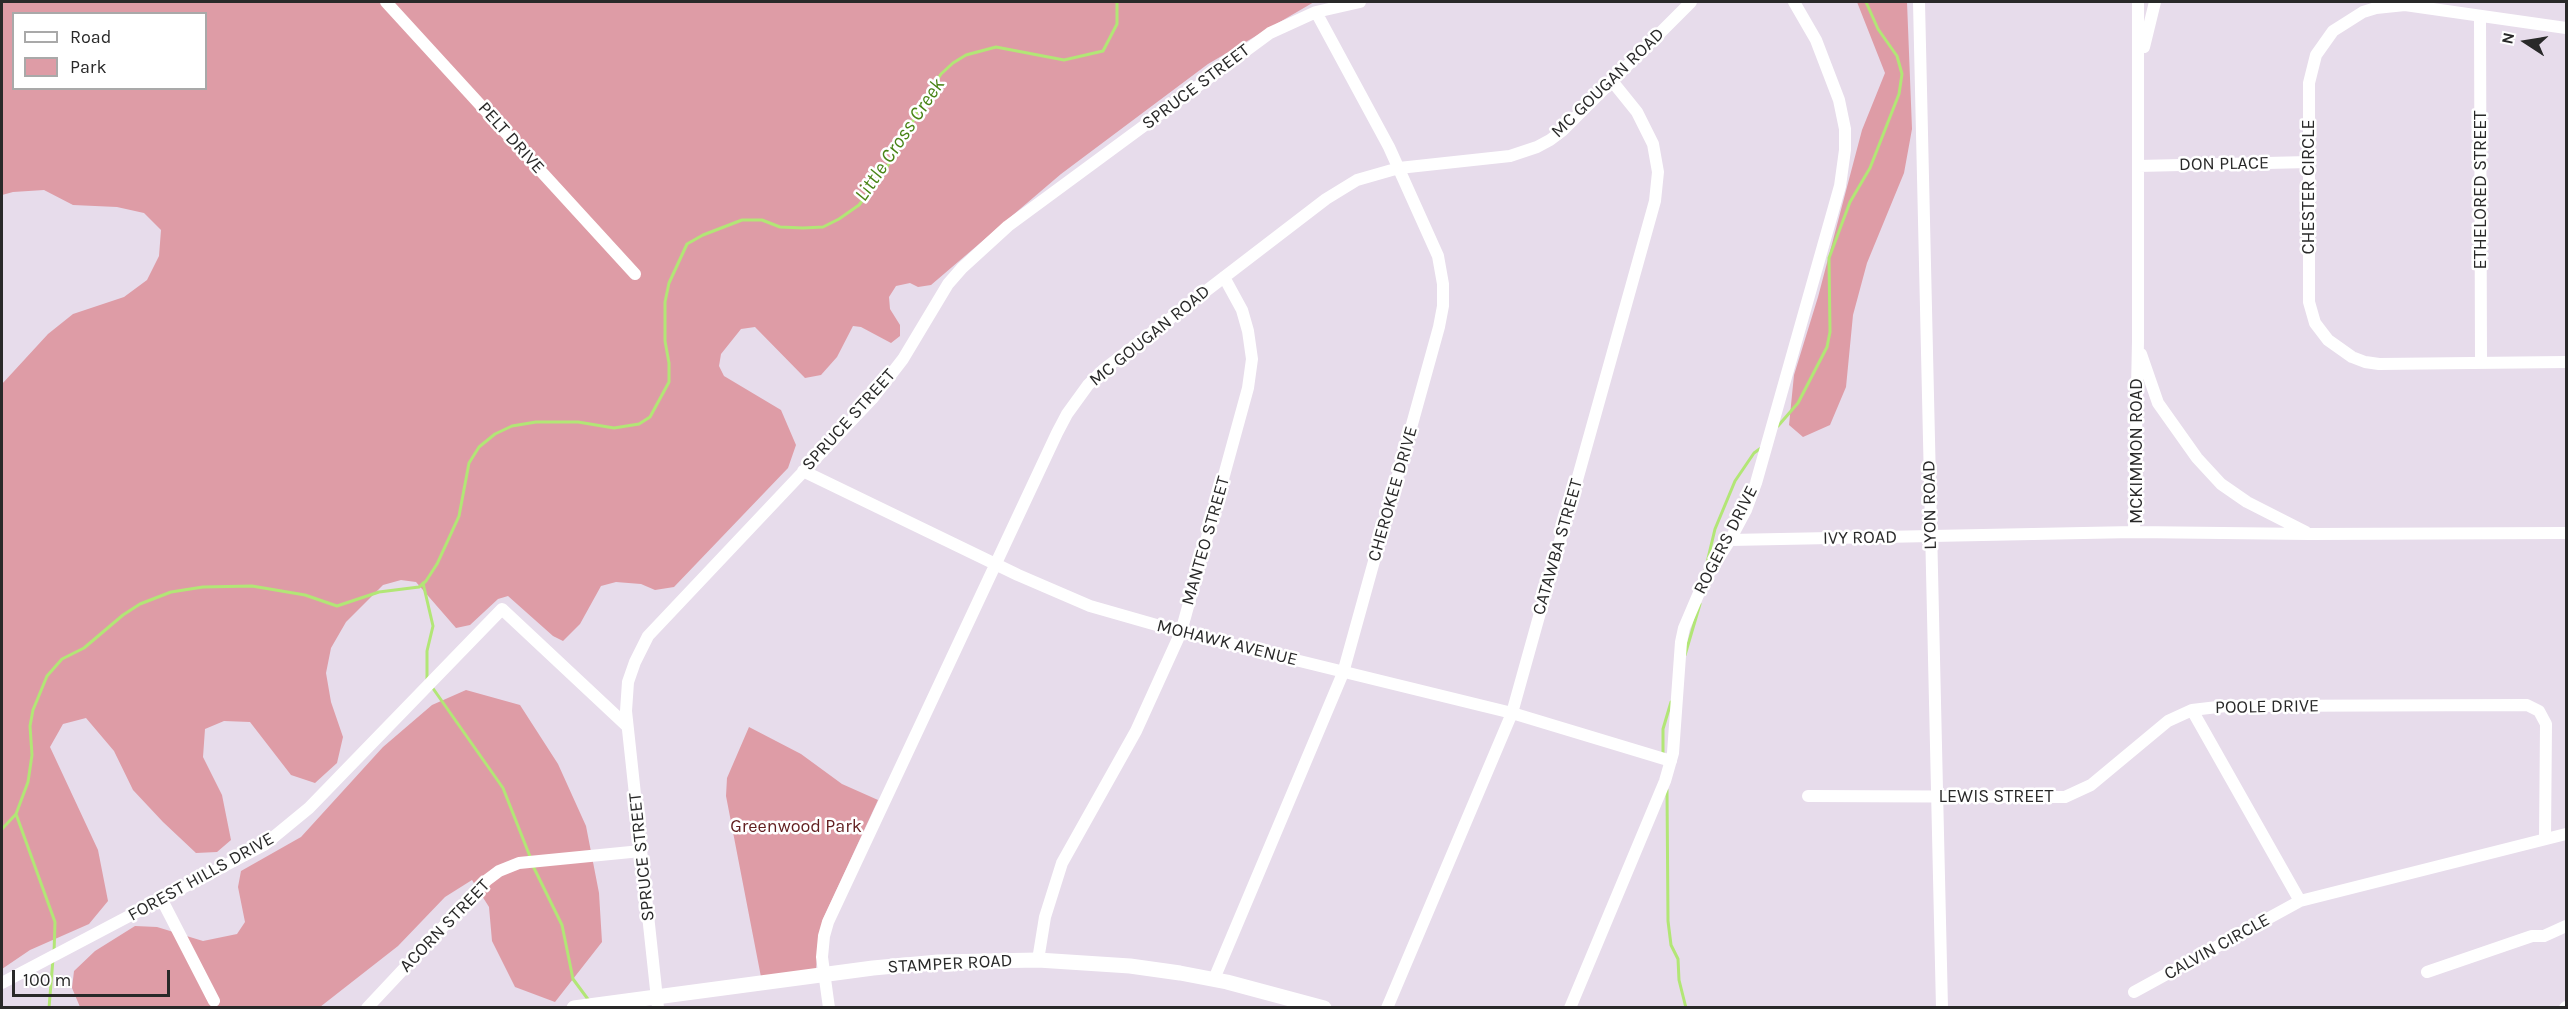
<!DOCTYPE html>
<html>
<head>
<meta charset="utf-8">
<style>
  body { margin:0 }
  #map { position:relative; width:2568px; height:1009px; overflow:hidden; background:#e7dceb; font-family:Karla,sans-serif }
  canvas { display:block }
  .frame { position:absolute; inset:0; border:3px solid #292929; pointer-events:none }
  .legend { position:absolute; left:12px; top:12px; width:195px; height:78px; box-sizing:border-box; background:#fff; border:2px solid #a9a9a9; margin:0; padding:8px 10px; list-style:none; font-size:18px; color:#292929 }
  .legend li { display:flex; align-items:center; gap:12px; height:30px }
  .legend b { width:30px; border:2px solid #a9a9a9 }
  .north { position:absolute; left:2496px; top:12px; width:60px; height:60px; -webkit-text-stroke:4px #fff; paint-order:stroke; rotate:282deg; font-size:16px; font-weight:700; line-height:24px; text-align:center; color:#292929 }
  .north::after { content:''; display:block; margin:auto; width:21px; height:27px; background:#292929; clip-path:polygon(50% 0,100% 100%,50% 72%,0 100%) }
  .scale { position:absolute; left:12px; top:970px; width:158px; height:27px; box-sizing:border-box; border:3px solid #292929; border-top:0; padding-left:8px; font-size:18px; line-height:21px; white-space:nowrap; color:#292929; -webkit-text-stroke:4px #fff; paint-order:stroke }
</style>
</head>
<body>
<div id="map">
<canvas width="2568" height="1009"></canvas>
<div class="frame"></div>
<ul class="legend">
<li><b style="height:8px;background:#fff"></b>Road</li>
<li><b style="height:16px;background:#de9ca6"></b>Park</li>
</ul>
<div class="north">N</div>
<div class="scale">100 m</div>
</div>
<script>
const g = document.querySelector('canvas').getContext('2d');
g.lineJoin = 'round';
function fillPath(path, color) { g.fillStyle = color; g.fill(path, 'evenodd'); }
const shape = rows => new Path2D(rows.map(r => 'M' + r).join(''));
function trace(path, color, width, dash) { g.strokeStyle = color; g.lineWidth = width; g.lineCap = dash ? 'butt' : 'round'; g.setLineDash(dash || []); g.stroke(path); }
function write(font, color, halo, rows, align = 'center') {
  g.font = font + ' Karla,sans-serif'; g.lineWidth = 5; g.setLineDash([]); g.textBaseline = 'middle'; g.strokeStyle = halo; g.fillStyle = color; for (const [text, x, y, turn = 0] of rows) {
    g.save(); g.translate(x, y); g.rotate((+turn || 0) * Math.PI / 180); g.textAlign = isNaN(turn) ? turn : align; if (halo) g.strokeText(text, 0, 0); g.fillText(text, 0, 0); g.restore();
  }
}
fillPath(shape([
  [2,2,1314,2,1208,64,1061,174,931,285,918,287,910,283,896,286,889,297,890,309,900,325,900,336,891,343,861,327,853,326,837,357,821,375,805,378,755,327,741,329,721,354,719,366,724,376,781,410,796,445,788,468,674,587,655,590,641,584,616,582,601,586,580,624,563,641,553,636,508,596,498,599,470,625,456,628,416,582,401,580,383,585,346,622,331,648,326,673,331,702,343,737,337,763,315,783,291,775,250,722,224,721,205,729,203,757,222,795,231,840,217,852,196,853,163,822,133,790,114,751,86,718,63,724,50,747,98,850,108,901,89,924,30,950,2,969,2,384,48,334,73,314,124,297,147,280,159,256,161,230,144,213,117,207,73,205,44,190,13,192,2,195],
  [14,14,206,14,206,88,14,88],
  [1857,2,1907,2,1912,129,1904,173,1867,263,1853,315,1846,387,1830,425,1803,437,1789,425,1794,375,1818,297,1862,130,1885,73],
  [466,690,520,705,558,764,586,826,599,893,602,942,555,1002,515,987,492,941,489,907,472,880,445,897,398,946,320,1007,80,1007,72,988,74,971,95,951,135,926,157,927,203,941,237,934,245,922,238,887,241,871,301,837,383,747,432,705],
  [749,727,801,754,842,784,878,800,823,919,818,943,816,969,761,977,726,796,727,778]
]), '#de9ca6');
trace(shape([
  [1778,426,1798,403,1827,347,1830,332,1829,258,1850,202,1870,168,1899,94,1902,74,1897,56,1878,29,1866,2],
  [1705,571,1715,529,1735,481,1754,453,1761,448],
  [423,583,433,626,427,651,427,679],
  [1685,655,1700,604],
  [432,687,503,788,531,859],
  [1663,754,1663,729,1671,702],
  [1667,790,1668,921,1671,945,1678,959,1679,980,1686,1008],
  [16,814,55,922,54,953],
  [2,829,16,814,28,782,32,755,30,726,33,710,47,676,62,659,84,648,123,615,140,604,171,592,203,587,252,586,305,595,337,606,379,592,419,587,426,581,437,564,459,516,469,463,479,447,495,434,512,426,536,422,578,422,614,428,639,424,650,417,669,382,669,363,665,341,665,302,669,283,687,244,703,235,742,220,762,220,780,227,803,228,823,227,839,219,859,205,883,173,905,138,920,106,941,74,953,63,966,55,996,47,1064,60,1103,51,1117,24,1117,2],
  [533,866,562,925,573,979,590,1002],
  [49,1008,53,959]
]), '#b2e676', 3);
trace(shape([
  [386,2,635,274],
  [1919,2,1942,1008],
  [2480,16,2481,363],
  [2566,28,2405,5,2376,8,2363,12,2333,31,2316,55,2309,83,2309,302,2315,323,2328,340,2352,357,2365,362,2379,364,2566,362],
  [2144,47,2155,2],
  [2138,166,2309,162],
  [2141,354,2158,403,2197,458,2221,484,2247,502,2306,532],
  [803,471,1018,575,1090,606,1181,632,1512,713,1671,761],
  [2134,532,2138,341,2138,2],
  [1730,540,2134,532,2310,534,2566,533],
  [2192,710,2300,901],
  [1808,796,2065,797,2091,785,2168,721,2192,710,2226,706,2527,705,2539,711,2546,724,2545,839],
  [162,900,214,1001],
  [1038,960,1045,917,1062,863,1136,731,1181,632,1248,388,1252,359,1248,331,1242,310,1224,277],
  [2427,972,2532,936,2544,936,2566,926],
  [1214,979,1343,673,1439,327,1443,306,1443,284,1438,256,1389,147,1316,12],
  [2,983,264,845,309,808,502,609,627,726],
  [2134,992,2300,901,2566,834],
  [367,1008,487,880,499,871,519,863,641,851],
  [658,1008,626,711,628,682,635,662,648,636,872,399,903,359,948,284,962,268,1008,226,1270,33,1316,12,1360,2],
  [829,1008,822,957,824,936,828,922,1057,433,1067,414,1088,385,1103,370,1326,199,1357,180,1399,168,1510,156,1537,147,1550,140,1562,131,1691,2],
  [1387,1008,1512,713,1655,201,1658,172,1653,144,1637,112,1612,81],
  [1570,1008,1665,781,1673,753,1681,642,1684,628,1704,581,1730,540,1746,510,1756,483,1840,186,1845,150,1845,129,1839,100,1816,40,1794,2],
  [2565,1008,2566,1007]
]), '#fff', 12);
trace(shape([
  [574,1008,873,968,938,962,1038,960,1130,966,1180,973,1227,982,1324,1008]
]), '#fff', 15);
write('18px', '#292929', '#fff', [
  ["MC GOUGAN ROAD",1608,83,-44],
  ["SPRUCE STREET",1196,87,-37],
  ["PELT DRIVE",511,138,48],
  ["DON PLACE",2224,164,-1],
  ["CHESTER CIRCLE",2309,187,-90],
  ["ETHELORED STREET",2481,190,-90],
  ["MC GOUGAN ROAD",1150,336,-39],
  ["SPRUCE STREET",849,420,-48],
  ["MCKIMMON ROAD",2137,451,-90],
  ["CHEROKEE DRIVE",1393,494,-74],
  ["LYON ROAD",1930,505,-91],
  ["IVY ROAD",1860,538,-1],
  ["ROGERS DRIVE",1726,540,-63],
  ["MANTEO STREET",1206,541,-74],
  ["CATAWBA STREET",1558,547,-74],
  ["MOHAWK AVENUE",1227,643,14],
  ["POOLE DRIVE",2267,707,-1],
  ["LEWIS STREET",1996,797],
  ["SPRUCE STREET",642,857,-96],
  ["FOREST HILLS DRIVE",201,877,-29],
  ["ACORN STREET",445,926,-46],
  ["CALVIN CIRCLE",2217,947,-29],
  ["STAMPER ROAD",950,964,-3]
]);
write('18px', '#611e1f', '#fff', [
  ["Greenwood Park",796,827]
]);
write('italic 20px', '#498416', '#fff', [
  ["Little Cross Creek",900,140,-56]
]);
</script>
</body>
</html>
